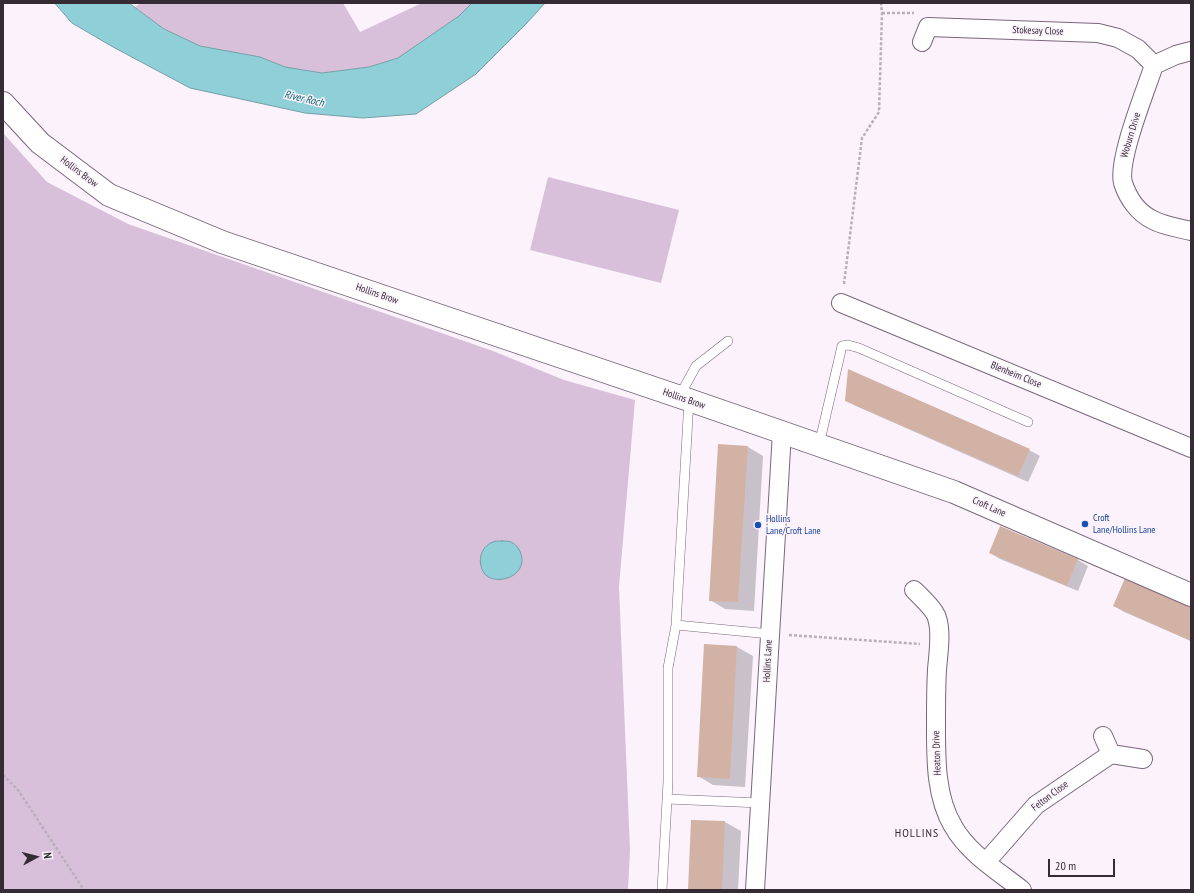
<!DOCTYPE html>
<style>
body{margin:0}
#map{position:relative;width:1194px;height:893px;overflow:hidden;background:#fbf2fc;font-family:"PT Sans Narrow",sans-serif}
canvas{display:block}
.frame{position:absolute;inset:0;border:4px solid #342b35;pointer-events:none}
.north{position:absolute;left:16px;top:837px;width:40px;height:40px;-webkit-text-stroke:3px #fbf2fc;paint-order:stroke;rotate:83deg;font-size:11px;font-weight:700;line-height:16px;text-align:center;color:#342b35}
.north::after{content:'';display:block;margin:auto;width:14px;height:18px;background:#342b35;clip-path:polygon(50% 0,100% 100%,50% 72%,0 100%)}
.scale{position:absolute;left:1048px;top:859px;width:67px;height:18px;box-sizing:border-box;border:2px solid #342b35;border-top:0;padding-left:5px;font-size:12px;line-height:14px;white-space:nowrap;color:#342b35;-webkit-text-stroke:3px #fbf2fc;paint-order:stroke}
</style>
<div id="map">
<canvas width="1194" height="893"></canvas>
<div class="frame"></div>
<div class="north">N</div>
<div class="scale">20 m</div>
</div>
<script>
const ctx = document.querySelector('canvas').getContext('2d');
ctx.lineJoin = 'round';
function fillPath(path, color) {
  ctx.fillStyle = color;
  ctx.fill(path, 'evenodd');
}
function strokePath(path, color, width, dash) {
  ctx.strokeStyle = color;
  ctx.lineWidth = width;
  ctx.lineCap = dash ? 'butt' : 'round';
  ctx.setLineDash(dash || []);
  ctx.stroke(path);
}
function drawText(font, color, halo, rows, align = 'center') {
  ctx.font = font + ' "PT Sans Narrow",sans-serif';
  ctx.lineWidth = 3;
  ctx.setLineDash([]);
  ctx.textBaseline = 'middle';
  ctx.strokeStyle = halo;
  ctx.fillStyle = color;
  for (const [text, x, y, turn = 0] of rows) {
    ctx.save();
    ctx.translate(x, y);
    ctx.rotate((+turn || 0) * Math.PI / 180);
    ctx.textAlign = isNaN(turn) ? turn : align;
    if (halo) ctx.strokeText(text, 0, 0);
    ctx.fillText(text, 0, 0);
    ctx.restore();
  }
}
fillPath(new Path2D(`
 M141 3H343L360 32 422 3H472L459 16 398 58 369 67 322 73 285 67 260 57 200 46 164 29 135 7Z
 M3 133 47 182 128 224 493 351 564 380 635 400 619 587 630 850 628 890H3Z
 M548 177 679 210 661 283 530 250Z`), '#d8c0da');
const water = new Path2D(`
 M55 3H129L164 29 200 46 260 57 285 67 322 73 369 67 398 58 459 16 472 3H545L526 24 476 74 416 114 363 118 305 113 190 88 113 47 72 23Z
 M502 541C505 541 508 541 511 542 520 546 525 559 520 568 514 580 492 584 484 573 477 562 480 547 493 542 495 541 499 541 502 541Z`);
fillPath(water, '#8fd0d8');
strokePath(water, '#749ea7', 1);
fillPath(new Path2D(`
 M846 400 1029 450 1040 456 1028 482 856 406Z
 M748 447 763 456 754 611 725 609 710 600Z
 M1000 528 1078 560 1088 566 1078 591 1000 559 990 553Z
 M1114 606 1191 608V641L1124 612Z
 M705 645 737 647 753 656 745 787 713 785 698 776Z
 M725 822 741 831 738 890H689Z`), '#0003');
fillPath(new Path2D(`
 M848 369 1030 449 1018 476 845 401Z
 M718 444 748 446 738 602 709 601Z
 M1000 526 1078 559 1067 586 989 553Z
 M1125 578 1191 607V641L1113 606Z
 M704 644 737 646 730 779 697 777Z
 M691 820 725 821 722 890H688Z`), '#d2b2a4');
const service = new Path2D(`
 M679 397 696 366 728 341
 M819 445 842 346 848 345 859 348 1028 422
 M676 625 770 634
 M667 799 760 803
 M662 890 668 782V668L676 625 689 400`);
const minor = new Path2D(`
 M922 42 928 27 1098 33 1118 38 1138 49 1154 65
 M1191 51 1176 55 1154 65C1146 90 1117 160 1123 183 1128 198 1138 213 1153 220 1164 226 1179 228 1191 231
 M841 303 1191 448
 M914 590C921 597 935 610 937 618 942 633 938 655 937 670 936 687 936 705 936 722 936 756 935 796 953 826 968 853 998 871 1022 890
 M1111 754 1143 759
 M986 862 1036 805 1111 754 1103 736
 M755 890 782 432`);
const tertiary = new Path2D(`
 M3 103 40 143 109 195 222 242 689 400 954 492 1191 595`);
strokePath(service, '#7a667c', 10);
strokePath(minor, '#7a667c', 20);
strokePath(tertiary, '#7a667c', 24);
strokePath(new Path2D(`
 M882 13H914
 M844 284 862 138 879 112 882 13 881 3
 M789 635 920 644
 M3 775 18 790 84 890`), '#b8afb9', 2.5, [3, 2]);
strokePath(service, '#fff', 9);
strokePath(minor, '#fff', 18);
strokePath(tertiary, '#fff', 22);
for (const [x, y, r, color] of [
 [1085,524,4,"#1a4fb4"],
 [758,525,4,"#1a4fb4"]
]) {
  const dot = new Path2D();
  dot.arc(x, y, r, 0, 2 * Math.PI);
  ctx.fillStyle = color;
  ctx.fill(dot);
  strokePath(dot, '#fbf2fc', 1.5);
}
drawText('10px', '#342b35', '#fbf2fc', [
 ["Stokesay Close",1038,31,2],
 ["Woburn Drive",1131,135,-73],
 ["Hollins Brow",79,172,37],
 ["Hollins Brow",377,294,19],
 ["Blenheim Close",1016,375,22],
 ["Hollins Brow",684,399,19],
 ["Croft Lane",989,507,24],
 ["Hollins Lane",768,661,-87],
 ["Heaton Drive",937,753,-92],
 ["Felton Close",1050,796,-37]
]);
drawText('10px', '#164399', '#fbf2fc', [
 ["Croft",1093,518],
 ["Lane/Hollins Lane",1093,530],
 ["Hollins",766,519],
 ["Lane/Croft Lane",766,531]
], 'left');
drawText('italic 11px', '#03646d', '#fbf2fc', [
 ["River Roch",304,99,13]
]);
ctx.letterSpacing = '1px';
drawText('12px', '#342b35', '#fbf2fc', [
 ["HOLLINS",917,834]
]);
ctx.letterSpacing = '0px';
</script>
